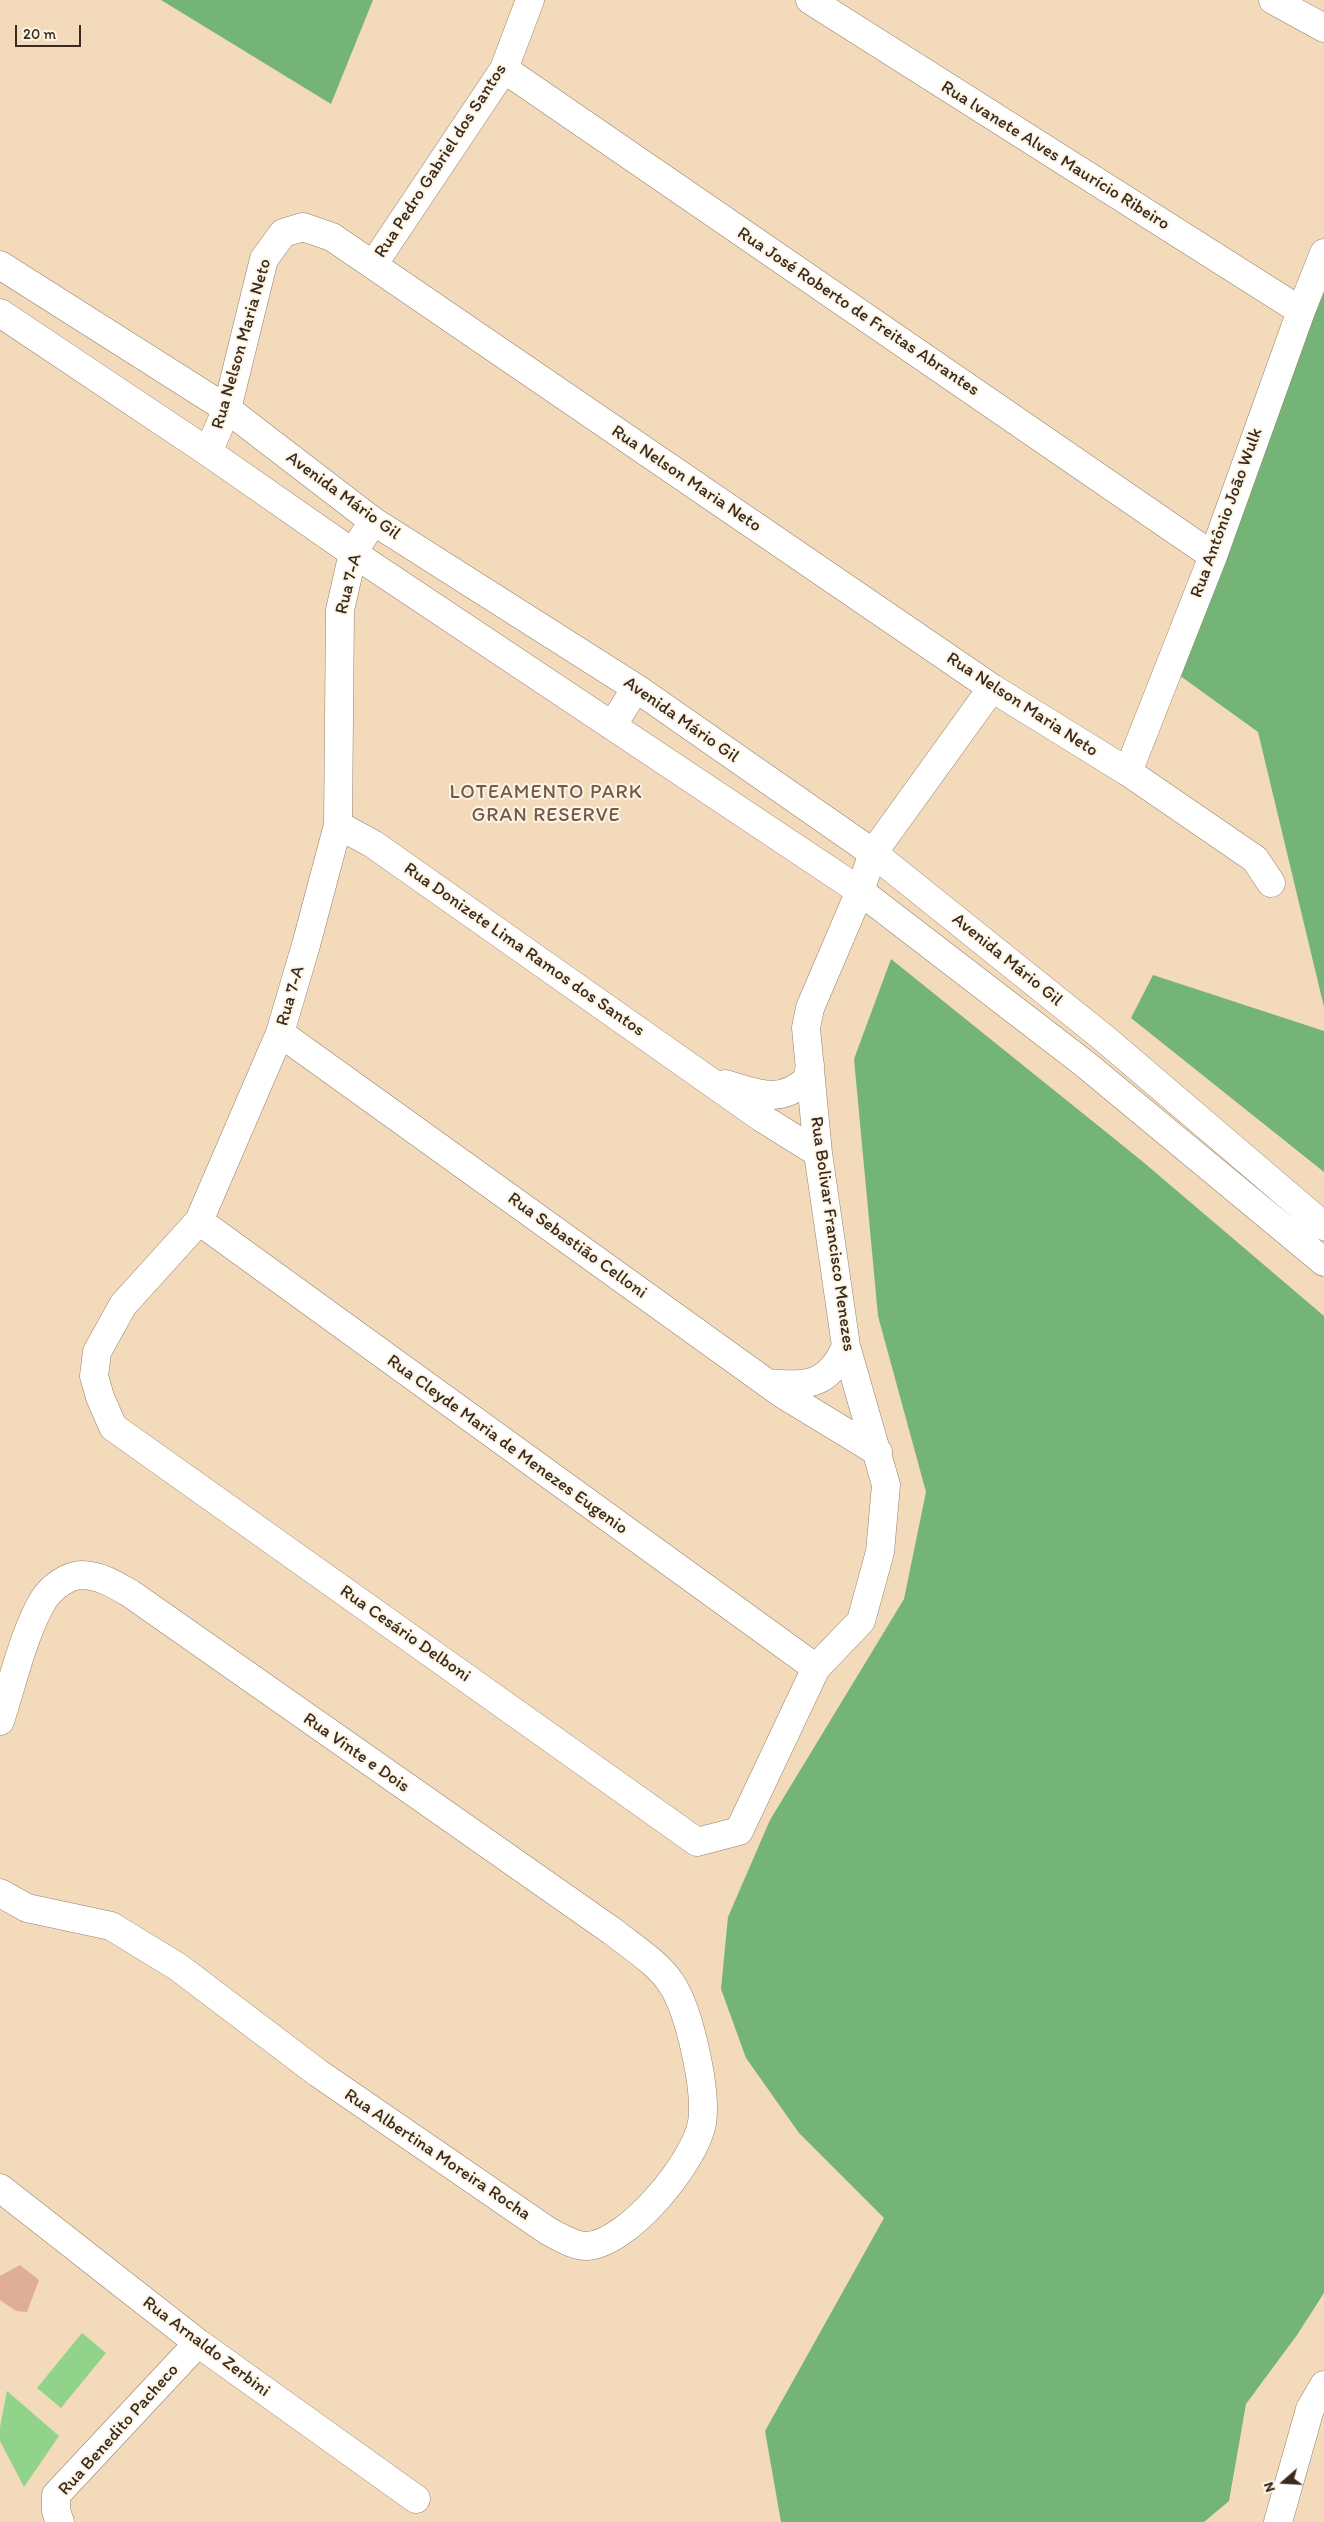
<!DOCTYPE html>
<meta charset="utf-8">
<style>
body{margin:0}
#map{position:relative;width:1324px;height:2522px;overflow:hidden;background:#f2daba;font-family:Itim,sans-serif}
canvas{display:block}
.north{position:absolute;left:1259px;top:2457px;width:50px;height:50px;-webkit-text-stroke:4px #fcf5e5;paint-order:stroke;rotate:251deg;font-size:14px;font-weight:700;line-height:20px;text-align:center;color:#3b2a1e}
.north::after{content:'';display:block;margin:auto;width:18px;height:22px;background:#3b2a1e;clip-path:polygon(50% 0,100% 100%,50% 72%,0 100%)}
.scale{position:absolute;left:15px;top:25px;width:66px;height:22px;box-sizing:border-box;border:2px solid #3b2a1e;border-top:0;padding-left:6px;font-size:15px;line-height:18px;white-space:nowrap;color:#3b2a1e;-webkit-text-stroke:4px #fcf5e5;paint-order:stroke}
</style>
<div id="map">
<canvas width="1324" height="2522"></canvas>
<div class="north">N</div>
<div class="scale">20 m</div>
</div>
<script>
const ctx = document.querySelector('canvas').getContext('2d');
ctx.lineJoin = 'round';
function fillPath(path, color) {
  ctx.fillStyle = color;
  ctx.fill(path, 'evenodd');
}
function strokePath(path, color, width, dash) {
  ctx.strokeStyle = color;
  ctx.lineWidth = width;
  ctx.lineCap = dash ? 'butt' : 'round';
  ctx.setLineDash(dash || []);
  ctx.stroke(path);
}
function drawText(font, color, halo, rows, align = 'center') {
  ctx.font = font + ' Itim,sans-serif';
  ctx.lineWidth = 4;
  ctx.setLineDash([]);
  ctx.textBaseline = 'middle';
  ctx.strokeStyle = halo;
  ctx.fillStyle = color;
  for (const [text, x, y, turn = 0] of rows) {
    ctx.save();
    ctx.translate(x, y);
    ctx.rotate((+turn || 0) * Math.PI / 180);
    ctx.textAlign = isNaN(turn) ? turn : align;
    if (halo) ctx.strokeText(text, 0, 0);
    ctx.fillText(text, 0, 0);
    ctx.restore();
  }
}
fillPath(new Path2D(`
 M82 2333 106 2353 61 2408 37 2388Z
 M7 2391 59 2436 24 2487 0 2441V2427Z`), '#91d38b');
fillPath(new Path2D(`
 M161 0H373L331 104Z
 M1324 276V1007L1258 732 1179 675Z
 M891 959 1142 1161 1324 1316V2293L1297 2335 1246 2404 1229 2501 1204 2522H781L765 2431 884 2218 799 2133 746 2058 721 1989 728 1917 770 1820 904 1599 926 1492 878 1316 854 1059Z
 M1153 975 1324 1031V1172L1131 1018Z`), '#74b577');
fillPath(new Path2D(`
 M20 2265 39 2280 27 2312 16 2311 0 2300V2276Z`), '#e0ae96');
const minor = new Path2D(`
 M810 0 1301 311
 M1273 0 1324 28
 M504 69 1213 556
 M0 265 227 409 373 521 636 688 873 853 1105 1039 1324 1226
 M373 265 504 69 530 0
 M0 313 208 452 353 553 860 891 1085 1064 1324 1262
 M208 452 227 409 264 259 283 233 303 227 332 237 992 688 1128 772 1255 859 1271 883
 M373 521 353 553 340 610 338 825 306 945 280 1033 199 1221 123 1305 97 1352 94 1376 100 1397 113 1427 697 1842 739 1831 816 1668 861 1621 880 1552 886 1485 846 1346 818 1153 806 1028 810 1008 860 891 873 853 992 688
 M612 726 636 688
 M1128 772 1213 556 1301 311 1324 253
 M338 825 373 844 762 1118 818 1153
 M280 1033 781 1393 878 1452
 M725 1084C758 1093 778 1105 807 1080L810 1065
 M199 1221 816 1668
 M767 1383C806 1387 829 1386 846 1346
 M0 1721C12 1685 24 1631 44 1599 52 1587 67 1576 81 1575 100 1575 116 1585 131 1594L612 1931C632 1947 657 1962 671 1983 690 2011 707 2091 702 2123 695 2162 628 2244 587 2246 573 2246 560 2237 548 2231L318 2073 178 1967 111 1926 27 1908 0 1893
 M0 2188 198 2343 416 2499
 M60 2522 56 2511V2495L198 2343
 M1278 2522 1310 2409 1324 2385`);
strokePath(minor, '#96826c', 29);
strokePath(minor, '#fff', 28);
drawText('18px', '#3b2a1e', '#fcf5e5', [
 ["Rua lvanete Alves Maurício Ribeiro",1055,156,32],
 ["Rua Pedro Gabriel dos Santos",441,161,-57],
 ["Rua José Roberto de Freitas Abrantes",858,312,34],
 ["Rua Nelson Maria Neto",242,344,-74],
 ["Rua Nelson Maria Neto",686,479,34],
 ["Avenida Mário Gil",343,496,36],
 ["Rua Antônio João Wulk",1227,513,-70],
 ["Rua 7-A",349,584,-76],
 ["Rua Nelson Maria Neto",1022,705,33],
 ["Avenida Mário Gil",681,720,35],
 ["Rua Donizete Lima Ramos dos Santos",524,950,35],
 ["Avenida Mário Gil",1007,960,39],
 ["Rua 7-A",291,996,-74],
 ["Rua Bolivar Francisco Menezes",832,1234,82],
 ["Rua Sebastião Celloni",577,1246,36],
 ["Rua Cleyde Maria de Menezes Eugenio",507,1445,36],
 ["Rua Cesário Delboni",405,1634,35],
 ["Rua Vinte e Dois",356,1753,35],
 ["Rua Albertina Moreira Rocha",437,2155,34],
 ["Rua Arnaldo Zerbini",206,2347,37],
 ["Rua Benedito Pacheco",119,2430,-48]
]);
ctx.letterSpacing = '1px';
drawText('20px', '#755848', '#fcf5e5', [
 ["LOTEAMENTO PARK",546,793],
 ["GRAN RESERVE",546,816]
]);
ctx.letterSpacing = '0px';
</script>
